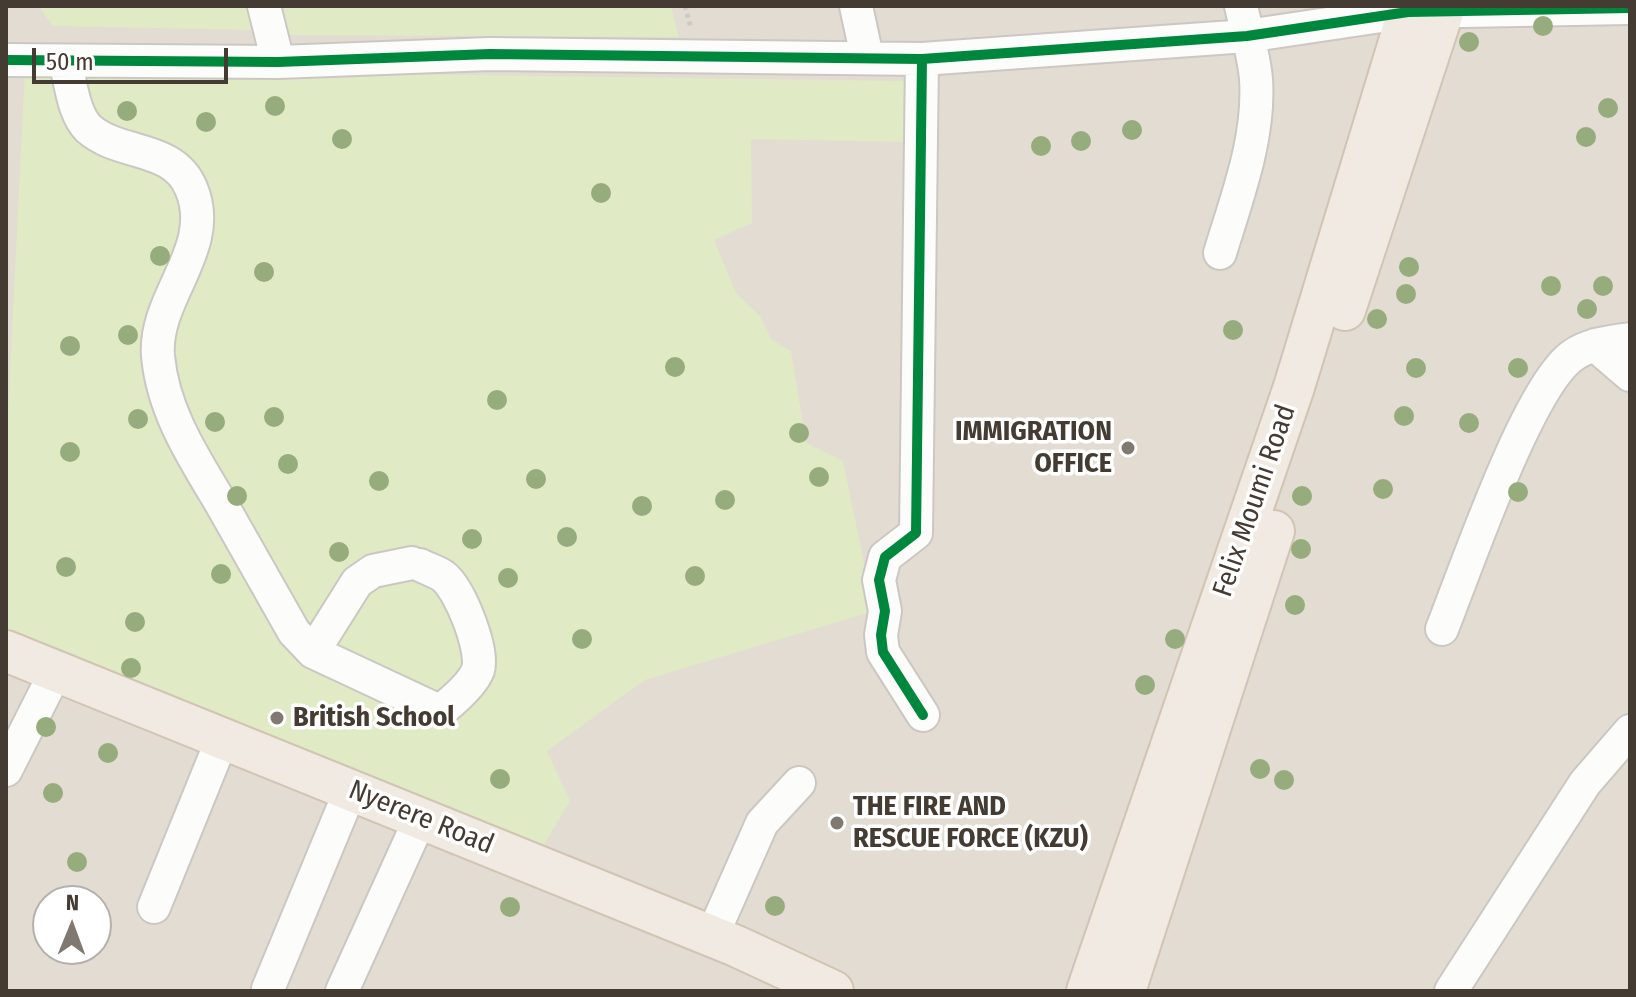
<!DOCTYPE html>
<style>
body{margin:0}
#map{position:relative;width:1636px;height:997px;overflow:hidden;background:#eeebe6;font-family:"Fira Sans Condensed",sans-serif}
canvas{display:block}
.frame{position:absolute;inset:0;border:8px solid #443b33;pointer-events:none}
.north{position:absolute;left:32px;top:885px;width:80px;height:80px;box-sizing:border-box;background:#fff;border:2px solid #b4b1ad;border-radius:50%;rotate:1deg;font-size:22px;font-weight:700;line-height:32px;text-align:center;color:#443b33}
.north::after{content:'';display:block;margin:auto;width:28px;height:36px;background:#807972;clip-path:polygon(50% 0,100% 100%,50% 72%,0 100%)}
.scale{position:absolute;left:32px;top:48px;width:196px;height:36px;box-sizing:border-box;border:4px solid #443b33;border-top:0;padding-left:10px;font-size:24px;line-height:28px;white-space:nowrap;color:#443b33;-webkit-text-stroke:6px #fff;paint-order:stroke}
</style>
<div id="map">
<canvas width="1636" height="997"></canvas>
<div class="frame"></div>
<div class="north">N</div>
<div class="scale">50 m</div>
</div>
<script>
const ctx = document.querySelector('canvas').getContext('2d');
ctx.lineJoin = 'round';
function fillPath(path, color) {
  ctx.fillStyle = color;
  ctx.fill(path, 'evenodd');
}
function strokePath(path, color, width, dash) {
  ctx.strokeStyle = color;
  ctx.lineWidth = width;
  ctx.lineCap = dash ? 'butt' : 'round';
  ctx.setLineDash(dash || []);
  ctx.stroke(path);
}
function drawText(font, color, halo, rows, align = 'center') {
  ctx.font = font + ' "Fira Sans Condensed",sans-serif';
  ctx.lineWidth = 7;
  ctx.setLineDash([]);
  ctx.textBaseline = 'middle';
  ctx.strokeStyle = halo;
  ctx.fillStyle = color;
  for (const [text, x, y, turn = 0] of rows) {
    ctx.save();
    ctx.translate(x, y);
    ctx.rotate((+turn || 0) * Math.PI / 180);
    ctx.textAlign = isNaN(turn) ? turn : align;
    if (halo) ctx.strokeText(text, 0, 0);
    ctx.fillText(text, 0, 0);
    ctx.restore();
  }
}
fillPath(new Path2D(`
 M6 6H1630V991H6ZM48 901H96V949H48Z`), '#e3dcd3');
fillPath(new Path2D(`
 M252 6 256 30 52 26 40 7Z
 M275 6H671L679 37 280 35Z
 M25 69 910 81 911 142 751 139 752 223 714 240 736 293 760 316 771 339 791 351 806 443 843 461 874 611 645 680 547 751 570 801 536 858 6 643V454Z`), '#e0eac5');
const minor = new Path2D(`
 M264 6 278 62
 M856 6 867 57
 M922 59 916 533 885 557 879 580 885 611 881 635 883 652 923 715
 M6 60 278 62 490 54 922 59 1247 36 1408 12 1630 8
 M65 61C71 82 73 114 89 129 120 156 173 145 191 188 217 248 153 297 158 356 163 412 194 458 222 505 246 547 270 589 294 632L313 652
 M1220 253C1237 197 1260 138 1256 79 1254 55 1246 29 1241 6
 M1595 345 1630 375
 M412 563 373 571 357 582 313 652 435 709 444 708C455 699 473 683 478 670 484 650 460 589 443 576 437 572 428 569 420 565
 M1442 629C1466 569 1527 389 1572 356 1588 344 1611 342 1630 339
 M6 770 56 671
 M154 907 223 737
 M712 936 762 823 799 783
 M268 989 351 789
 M342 991 420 819
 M1451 991 1585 783 1630 731`);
const major = new Path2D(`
 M1345 310 1445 6
 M6 651 736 946 833 991
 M1087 991 1294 387 1410 6
 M1125 991 1274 531`);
strokePath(minor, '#cbc7c3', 36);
strokePath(major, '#d1c4b3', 44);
strokePath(new Path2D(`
 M685 6 691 28`), '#cdcac6', 5, [4, 4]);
strokePath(minor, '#fcfcfb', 32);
strokePath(major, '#f0eae2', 40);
strokePath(new Path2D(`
 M922 59 916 533 885 557 879 580 885 611 881 635 883 652 923 715
 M6 60 278 62 490 54 922 59 1247 36 1408 12 1630 8`), '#00873e', 10);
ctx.fillStyle = '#97ac7c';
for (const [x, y] of [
 [1543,26],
 [1469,42],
 [275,106],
 [1608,108],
 [127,111],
 [206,122],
 [1132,130],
 [1586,137],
 [342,139],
 [1081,141],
 [1041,146],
 [601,193],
 [160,256],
 [1409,267],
 [264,272],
 [1551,286],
 [1603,286],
 [1406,294],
 [1587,309],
 [1377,319],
 [1233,330],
 [128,335],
 [70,346],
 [675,367],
 [1416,368],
 [1518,368],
 [497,400],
 [1404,416],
 [274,417],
 [138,419],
 [215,422],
 [1469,423],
 [799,433],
 [70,452],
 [288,464],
 [819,477],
 [536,479],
 [379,481],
 [1383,489],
 [1518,492],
 [237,496],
 [1302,496],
 [725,500],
 [642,506],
 [567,537],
 [472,539],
 [1301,549],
 [339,552],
 [66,567],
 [221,574],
 [695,576],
 [508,578],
 [1295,605],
 [135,622],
 [582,639],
 [1175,639],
 [131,668],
 [1145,685],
 [46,727],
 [108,753],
 [1260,769],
 [500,779],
 [1284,780],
 [53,793],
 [77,862],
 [775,906],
 [510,907]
]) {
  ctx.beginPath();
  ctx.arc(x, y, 10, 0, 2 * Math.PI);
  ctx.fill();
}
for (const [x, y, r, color] of [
 [1128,448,8,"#807972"],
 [277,718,8,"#807972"],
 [837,823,8,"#807972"]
]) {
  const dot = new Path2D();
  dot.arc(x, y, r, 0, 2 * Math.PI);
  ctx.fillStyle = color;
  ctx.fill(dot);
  strokePath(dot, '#fff', 3);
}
drawText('bold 28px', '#443b33', '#fff', [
 ["IMMIGRATION",1112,432,"right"],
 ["OFFICE",1112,464,"right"],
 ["British School",293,718],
 ["THE FIRE AND",853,807],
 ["RESCUE FORCE (KZU)",853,839]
], 'left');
drawText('28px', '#443b33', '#fff', [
 ["Felix Moumi Road",1255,501,-71],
 ["Nyerere Road",421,818,22]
]);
</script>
